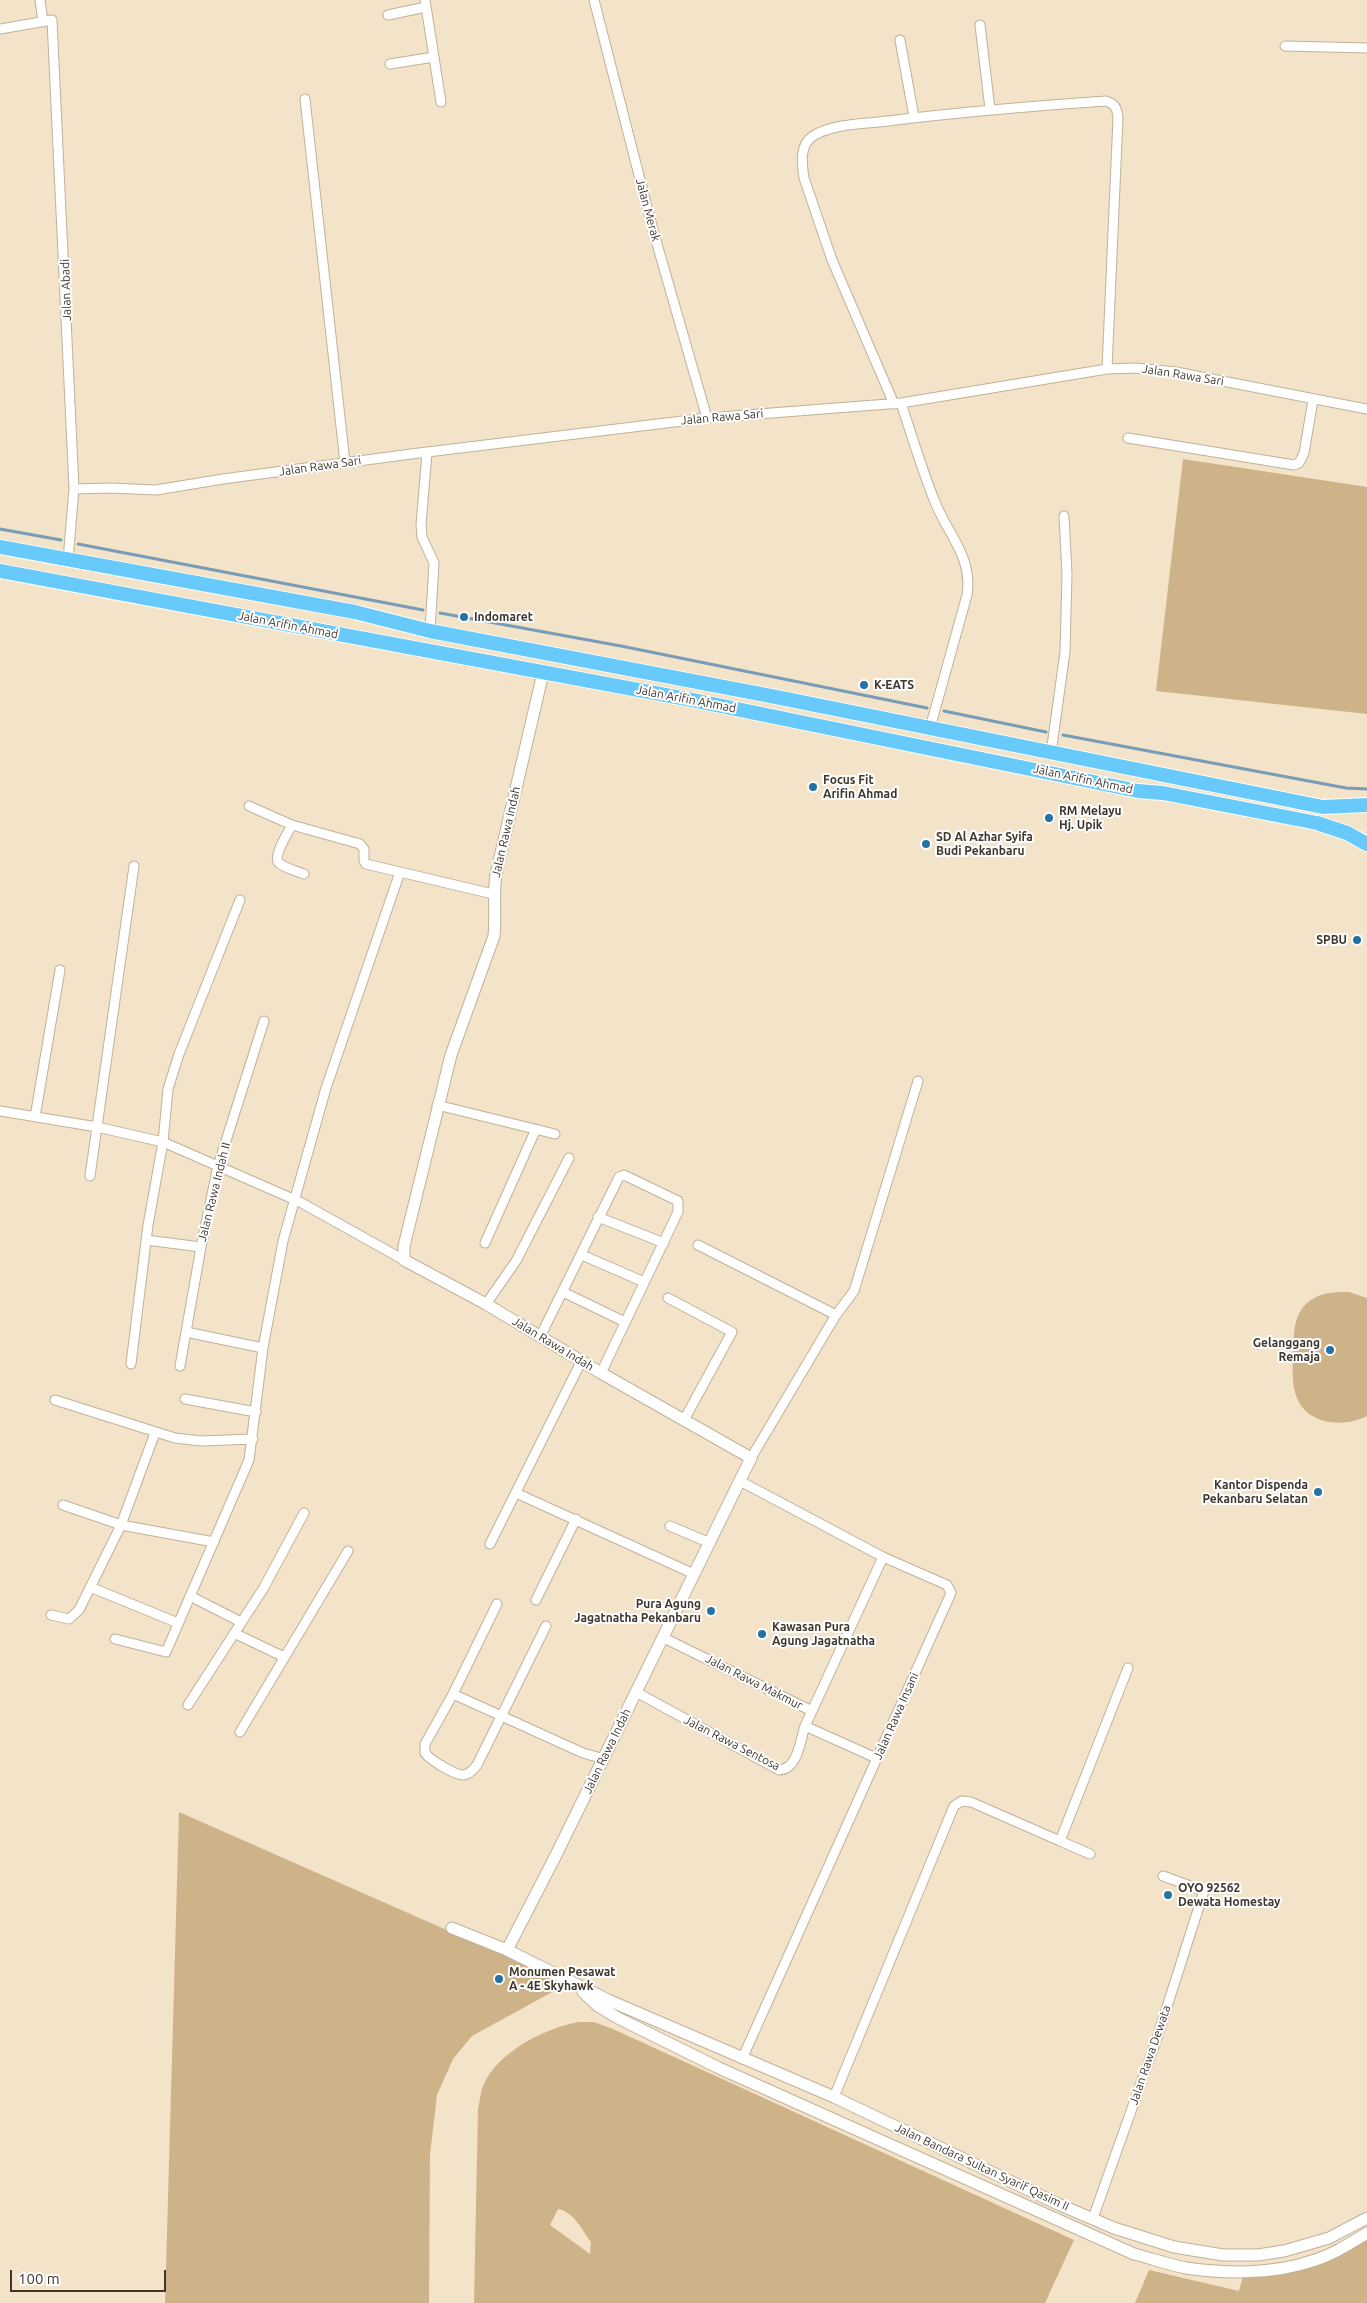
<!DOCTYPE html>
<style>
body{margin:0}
#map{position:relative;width:1367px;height:2303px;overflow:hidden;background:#f3e3c9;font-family:Ubuntu,sans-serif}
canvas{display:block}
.scale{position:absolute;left:10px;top:2270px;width:156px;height:22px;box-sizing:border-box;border:2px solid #3e372d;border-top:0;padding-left:6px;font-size:15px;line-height:18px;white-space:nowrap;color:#3e372d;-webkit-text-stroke:4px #fff;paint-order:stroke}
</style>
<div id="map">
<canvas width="1367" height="2303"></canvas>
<div class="scale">100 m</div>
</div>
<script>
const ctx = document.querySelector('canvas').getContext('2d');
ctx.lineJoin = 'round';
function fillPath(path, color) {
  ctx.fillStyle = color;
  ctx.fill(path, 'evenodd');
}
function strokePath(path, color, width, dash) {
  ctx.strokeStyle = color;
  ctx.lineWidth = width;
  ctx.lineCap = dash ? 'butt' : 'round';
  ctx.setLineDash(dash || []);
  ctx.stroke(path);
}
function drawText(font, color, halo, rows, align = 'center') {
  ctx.font = font + ' Ubuntu,sans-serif';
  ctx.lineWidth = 4;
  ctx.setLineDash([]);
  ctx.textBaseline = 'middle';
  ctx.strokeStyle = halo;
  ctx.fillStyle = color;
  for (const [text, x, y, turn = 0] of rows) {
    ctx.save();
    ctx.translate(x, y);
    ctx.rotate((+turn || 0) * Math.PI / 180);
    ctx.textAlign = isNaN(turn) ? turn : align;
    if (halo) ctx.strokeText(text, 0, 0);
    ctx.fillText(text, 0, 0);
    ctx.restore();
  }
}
fillPath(new Path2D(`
 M1183 459 1367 487V714L1156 691Z
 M1349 1292 1367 1298V1416C1344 1428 1308 1425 1297 1398 1291 1384 1293 1366 1293 1351 1294 1335 1293 1317 1306 1304 1319 1292 1333 1292 1349 1292Z
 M179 1812 551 1976 554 1991 472 2036 453 2059 437 2095 430 2154 429 2303H165Z
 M579 2022H594L613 2029 1074 2240 1045 2303H474L478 2109C480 2102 480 2093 483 2086 497 2052 545 2028 579 2022ZM558 2209C574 2212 582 2230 591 2242L590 2254 550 2225Z
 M1367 2239V2303H1135L1149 2270 1239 2291 1243 2276Z`), '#ceb389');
strokePath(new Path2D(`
 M0 529 61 540
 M78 544 423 610
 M440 613 621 646 927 708
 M944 711 1046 732
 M1063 735 1346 788 1367 789`), '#779cb8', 3);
const minor = new Path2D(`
 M40 0 43 22
 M425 0 441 102
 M594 0 653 230 707 418
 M388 15 426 7
 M980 25 990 109
 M0 29 52 20 74 489 68 560
 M900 40 914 117
 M1285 46 1367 48
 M390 64 434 57
 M305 99 345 463
 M901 403C912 436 922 470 935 502 948 535 973 557 967 595L930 728
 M894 404 832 260 804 178C802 164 799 145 813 136 834 123 865 124 888 121 960 112 1033 106 1106 101 1115 104 1117 108 1118 118L1107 369
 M1128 438 1294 465 1299 463 1304 453 1313 400
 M427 453 421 525 422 537 434 563 430 631
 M74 489 110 488 156 490 223 479 411 454 707 418 901 403 1107 369 1135 368 1176 372 1367 409
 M1051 753 1065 652 1067 574 1064 516
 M249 806 292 825 360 844 364 849V861L366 864 493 894
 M292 825C288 832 274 855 278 862 283 868 297 871 304 874
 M437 1105 555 1134
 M0 1111 97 1127 163 1142 300 1202 404 1260
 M35 1117 60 970
 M90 1176 134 866
 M598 1217 664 1243
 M146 1240 201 1247
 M485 1243 536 1129
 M698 1245 836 1315
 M582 1255 644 1282
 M563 1292 625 1322
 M668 1298 732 1332 684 1420
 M486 1304 516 1261 569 1158
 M186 1332 263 1348
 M540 1337 619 1177 624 1175 678 1201V1212L601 1373
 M131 1364 148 1225 163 1142 168 1089 179 1054 240 900
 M180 1366 201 1247 218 1166 264 1021
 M185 1399 256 1412
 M55 1400 175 1438 201 1441 253 1439
 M751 1458 836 1315 854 1291 918 1081
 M740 1481 883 1557 947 1585 951 1593 742 2059
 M516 1493 694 1574
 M63 1505 121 1525 214 1542
 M670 1526 710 1543
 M490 1544 582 1360
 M90 1587 178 1623
 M190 1596 241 1622
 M536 1600 576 1519
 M497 1604 453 1694 425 1744V1753C430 1760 456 1776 464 1775 469 1774 474 1769 477 1765L546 1626
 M51 1615 69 1619 79 1610 121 1525 155 1433
 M234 1633 284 1657
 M664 1638 812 1711 805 1726 876 1758
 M115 1639 166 1652 249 1460 263 1348 283 1241 326 1088 400 872
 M636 1692 779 1770C798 1769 800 1741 805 1726
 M453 1694 583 1753 604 1759
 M188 1705 263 1589 304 1513
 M812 1711 883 1557
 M240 1732 348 1551
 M1060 1841 1090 1854
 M834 2097 954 1806 962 1801 971 1802 1060 1841 1128 1668
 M1093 2218 1157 2038 1204 1891 1163 1876`);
const tertiary = new Path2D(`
 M452 1928 507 1950 608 2000 834 2097 1058 2204 1114 2228 1174 2247 1223 2255H1258L1284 2251 1329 2238 1367 2218
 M507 1950 554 1859 751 1458 601 1373 486 1304 404 1260V1246L451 1055 494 936C496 915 493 895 496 874L543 673
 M583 1992 598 2006 618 2018 719 2068 1134 2254C1151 2258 1169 2265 1186 2268 1226 2274 1274 2274 1312 2261 1332 2255 1349 2244 1367 2233`);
const primary = new Path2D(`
 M0 547 355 612 430 631 771 696 1323 807 1367 805
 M0 571 692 700 1138 791 1163 793 1317 823 1347 833 1367 844`);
strokePath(minor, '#c1b199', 11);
strokePath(tertiary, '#c1b199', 13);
strokePath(primary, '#fff', 16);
strokePath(minor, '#fff', 9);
strokePath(tertiary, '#fff', 11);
strokePath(primary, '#68cafb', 14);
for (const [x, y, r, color] of [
 [464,617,5,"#2372a4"],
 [864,685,5,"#2372a4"],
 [813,787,5,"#2372a4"],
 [1049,818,5,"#2372a4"],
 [926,844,5,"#2372a4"],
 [1357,940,5,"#2372a4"],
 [1330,1350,5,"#2372a4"],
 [1318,1492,5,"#2372a4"],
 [711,1611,5,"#2372a4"],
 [762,1634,5,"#2372a4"],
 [1168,1895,5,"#2372a4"],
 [499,1979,5,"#2372a4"]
]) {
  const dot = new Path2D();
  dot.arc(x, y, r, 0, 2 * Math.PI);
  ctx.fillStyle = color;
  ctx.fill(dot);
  strokePath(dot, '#fff', 2);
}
drawText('12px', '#3e372d', '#fff', [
 ["Jalan Merak",648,210,75],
 ["Jalan Abadi",66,290,-92],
 ["Jalan Rawa Sari",1183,375,9],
 ["Jalan Rawa Sari",722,417,-5],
 ["Jalan Rawa Sari",320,466,-8],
 ["Jalan Arifin Ahmad",288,625,11],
 ["Jalan Arifin Ahmad",686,699,11],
 ["Jalan Arifin Ahmad",1083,779,12],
 ["Jalan Rawa Indah",506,832,-77],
 ["Jalan Rawa Indah II",214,1192,-76],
 ["Jalan Rawa Indah",553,1344,31],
 ["Jalan Rawa Makmur",754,1682,27],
 ["Jalan Rawa Insani",896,1716,-66],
 ["Jalan Rawa Sentosa",732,1743,27],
 ["Jalan Rawa Indah",607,1751,-64],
 ["Jalan Rawa Dewata",1150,2055,-71],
 ["Jalan Bandara Sultan Syarif Qasim II",982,2167,25]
]);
drawText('bold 12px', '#3e372d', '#fff', [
 ["Indomaret",474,617],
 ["K-EATS",874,685],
 ["Focus Fit",823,780],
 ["Arifin Ahmad",823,794],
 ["RM Melayu",1059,811],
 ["Hj. Upik",1059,825],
 ["SD Al Azhar Syifa",936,837],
 ["Budi Pekanbaru",936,851],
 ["SPBU",1347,940,"right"],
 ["Gelanggang",1320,1343,"right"],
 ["Remaja",1320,1357,"right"],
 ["Kantor Dispenda",1308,1485,"right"],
 ["Pekanbaru Selatan",1308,1499,"right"],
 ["Pura Agung",701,1604,"right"],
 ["Jagatnatha Pekanbaru",701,1618,"right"],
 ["Kawasan Pura",772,1627],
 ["Agung Jagatnatha",772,1641],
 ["OYO 92562",1178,1888],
 ["Dewata Homestay",1178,1902],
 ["Monumen Pesawat",509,1972],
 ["A - 4E Skyhawk",509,1986]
], 'left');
</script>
